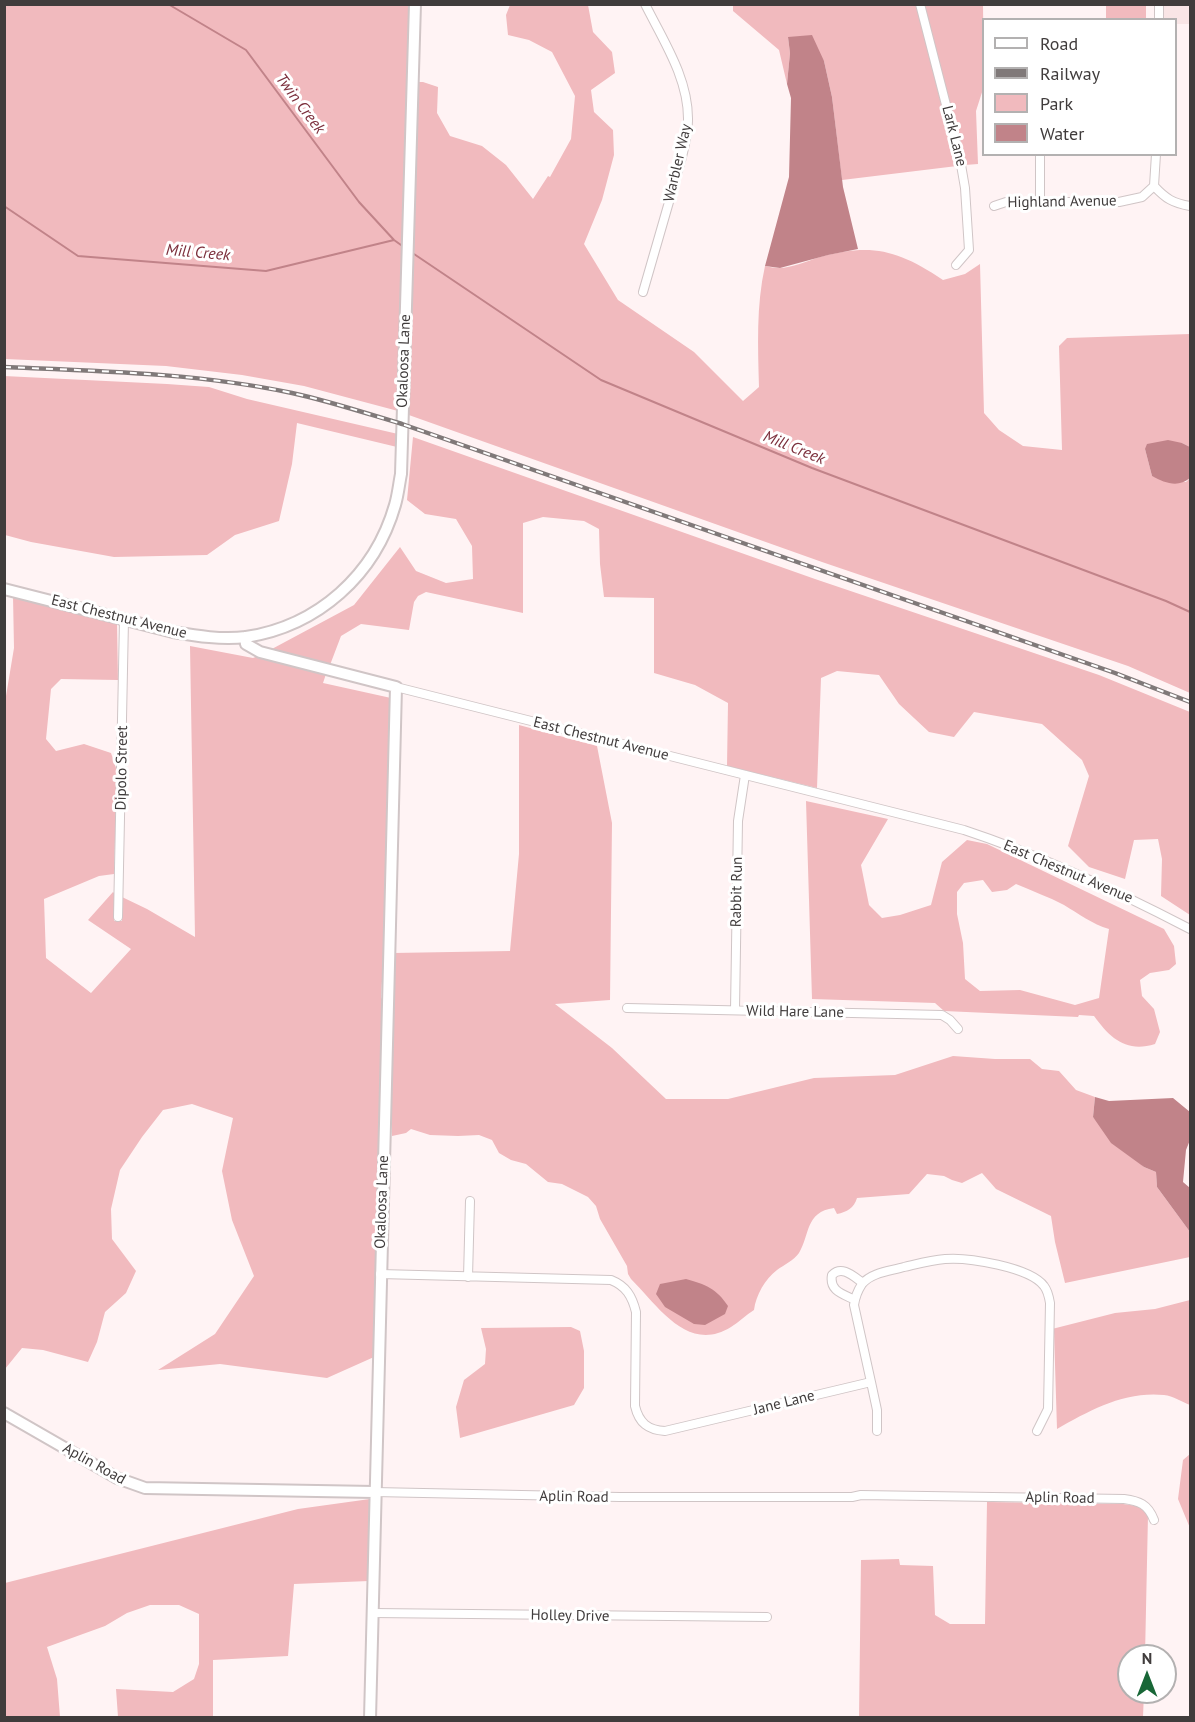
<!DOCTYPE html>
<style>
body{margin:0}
#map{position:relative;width:1195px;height:1722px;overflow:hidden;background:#fff3f4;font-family:"PT Sans",sans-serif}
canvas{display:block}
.frame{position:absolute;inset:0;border:6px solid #403c3c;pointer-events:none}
.legend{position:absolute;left:982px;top:18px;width:195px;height:138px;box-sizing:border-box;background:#fff;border:2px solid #b3b1b1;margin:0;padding:8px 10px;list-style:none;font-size:18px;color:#403c3c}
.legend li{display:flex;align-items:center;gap:12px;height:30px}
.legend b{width:30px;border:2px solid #b3b1b1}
.north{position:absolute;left:1117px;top:1644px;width:60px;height:60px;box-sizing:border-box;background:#fff;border:2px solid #b3b1b1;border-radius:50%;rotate:0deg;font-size:16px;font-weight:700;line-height:24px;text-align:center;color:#403c3c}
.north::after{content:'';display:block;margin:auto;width:21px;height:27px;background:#186737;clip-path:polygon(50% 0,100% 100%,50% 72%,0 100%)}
</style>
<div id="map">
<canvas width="1195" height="1722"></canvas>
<div class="frame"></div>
<ul class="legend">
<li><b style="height:8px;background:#fff"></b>Road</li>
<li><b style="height:8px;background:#807979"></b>Railway</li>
<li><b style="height:16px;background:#f1babe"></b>Park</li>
<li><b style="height:16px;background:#c18389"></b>Water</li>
</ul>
<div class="north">N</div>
</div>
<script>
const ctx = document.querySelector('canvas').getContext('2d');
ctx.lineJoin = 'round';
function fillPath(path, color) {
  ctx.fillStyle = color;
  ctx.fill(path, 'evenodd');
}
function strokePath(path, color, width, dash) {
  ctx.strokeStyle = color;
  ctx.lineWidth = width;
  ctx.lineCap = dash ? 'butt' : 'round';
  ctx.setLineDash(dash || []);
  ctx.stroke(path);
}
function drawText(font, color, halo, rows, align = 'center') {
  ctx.font = font + ' "PT Sans",sans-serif';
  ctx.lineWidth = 6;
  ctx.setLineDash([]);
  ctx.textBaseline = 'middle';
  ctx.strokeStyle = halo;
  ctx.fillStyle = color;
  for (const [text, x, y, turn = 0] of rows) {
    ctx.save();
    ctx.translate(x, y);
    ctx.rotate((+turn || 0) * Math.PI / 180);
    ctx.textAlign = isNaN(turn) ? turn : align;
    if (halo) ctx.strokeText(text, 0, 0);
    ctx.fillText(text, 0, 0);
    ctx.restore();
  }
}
fillPath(new Path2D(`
 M1164 5H1190V24H1176V20L1163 19Z`), '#f9e5e6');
fillPath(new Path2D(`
 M733 4 916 5 957 166 842 180 832 97 824 61 788 37 790 53 787 84 779 50 733 11Z
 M4 5H411L398 411 304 386 242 375 166 366 5 359Z
 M510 5H588L593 32 612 52 615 73 591 90 594 112 613 130 614 155 602 200 584 244 618 300 694 352 743 401 759 387C758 347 756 306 765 266 770 267 775 268 779 268 792 268 807 261 820 257 872 243 898 250 943 280L965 274 980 264 984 413 999 430 1023 446 1062 450 1059 346 1067 338 1190 334V447L1182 443 1145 449 1152 476 1186 482 1190 478V693L1128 666 822 562 406 414 417 82H423L438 87 437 113 450 136 482 146 506 165 533 199 548 176 550 177 571 139 575 96 552 52 529 40 508 35 506 15Z
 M924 5H983L984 86 976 111 978 164 965 165Z
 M1106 5H1146V19H1106Z
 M4 376 167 384 209 387 247 399 398 434 397 447 297 423 292 464 279 521 235 535 207 555 114 557 31 542 5 535Z
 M413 437 815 579 1099 675 1190 712V915L1161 896 1162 859 1158 839 1134 840 1125 879 1089 867 1068 846 1089 776 1082 760 1042 724 974 712 954 737 929 732 899 704 879 675 837 671 821 678 817 788 727 766 728 703 695 685 654 673V598L604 597 600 564 599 529 584 521 543 517 523 523V613L426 592 418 596 414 602 409 630 361 624 341 636 330 665 270 650 354 605 400 547 416 571 446 583 473 579 472 546 456 519 425 514 407 500Z
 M13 596 117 623 118 680 61 679 51 689 46 739 56 751 84 744 111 753 117 771 114 874 99 876 44 899 46 958 91 993 131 949 88 920 113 892 114 893V921H122V897L147 909 195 937 190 646 253 658 258 656 326 674 323 683 391 698 385 930 381 998 383 999 374 1357 327 1378 220 1364 158 1370 215 1334 254 1276 232 1220 222 1171 233 1118 192 1104 163 1110 142 1137 120 1170 111 1209 112 1239 136 1271 126 1293 105 1312 97 1342 88 1362 43 1350 22 1348 5 1369 4 708 14 648Z
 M519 725 597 746 612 823 610 1000 555 1004 612 1048 666 1099H728L814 1078 895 1075 953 1056 995 1059H1030L1042 1069 1059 1071 1076 1090 1095 1097 1093 1117 1144 1167 1156 1172 1157 1187 1190 1232V1257L1065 1283 1055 1242 1051 1216 996 1189 982 1173 962 1183 952 1180 944 1176 927 1174 909 1194 857 1198C854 1208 847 1212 837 1214L834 1208C805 1212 810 1235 799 1253 794 1260 784 1265 777 1270 765 1279 756 1295 754 1310 746 1315 739 1322 731 1327 688 1354 658 1306 631 1279L628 1274 627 1266 600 1219 596 1206 588 1197 562 1184 548 1182 526 1164 511 1160 499 1153 492 1140 479 1135 458 1136 430 1135 411 1129 406 1133 392 1136 390 1085 393 953 510 951 519 854Z
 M806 801 888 819 861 865 869 905 882 918 900 915 931 905 942 862 967 840 987 844 1164 929 1174 946 1176 964 1169 970 1150 973 1140 980 1142 996 1154 1009 1160 1032 1155 1044C1126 1053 1110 1038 1094 1016L1079 1015 1078 1017 944 1011 935 1003 812 999ZM983 880 992 892 1007 890 1016 884C1032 891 1049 897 1064 905 1079 914 1092 924 1109 929L1099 998 1075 1005 1020 990 980 991 965 979 963 943 957 914V892L964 883Z
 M1190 1300V1405C1182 1402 1173 1396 1164 1395 1125 1391 1090 1410 1057 1429L1054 1332 1052 1329 1115 1313 1155 1309Z
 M571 1327 580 1331 584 1351V1388L574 1405 460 1438 456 1407 464 1380 485 1364 486 1349 481 1328Z
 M1190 1454V1528L1178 1499 1183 1460Z
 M370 1499 369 1581 294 1584 288 1656 213 1660V1717H118L116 1689 173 1692 194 1679 199 1664V1614L179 1605H150L127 1613 105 1626 47 1647 57 1679 60 1717 5 1718V1583L298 1509Z
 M987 1502 1123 1504C1134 1505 1142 1506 1148 1515L1145 1656H1129V1692H1144L1143 1717 859 1718 861 1560 899 1559 900 1565 933 1566 935 1615 950 1624H985Z`), '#f1babe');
fillPath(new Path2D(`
 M812 35 824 61 832 97 843 187 858 249 828 255 780 268 765 266 789 177 791 98 787 84 790 53 788 37Z
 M1168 440 1182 443 1190 447V478C1178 488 1165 483 1152 476L1145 449 1147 444Z
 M1095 1097 1109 1101 1173 1098 1190 1112V1140L1186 1150 1183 1182 1190 1188V1232L1157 1187 1156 1172 1144 1167 1111 1143 1093 1117Z
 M686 1279C705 1284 717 1289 728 1306L725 1314 705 1325 694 1324 665 1307 656 1294 660 1284Z`), '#c18389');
strokePath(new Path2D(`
 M168 4 246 50 359 202 394 240 401 245
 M4 206 78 256 266 271 394 240
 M414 254 601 380 812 468 1166 601 1190 612`), '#c18389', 2);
const street = new Path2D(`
 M920 4 960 159 965 188 969 250 956 265
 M1159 20V4
 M1040 154V202
 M1154 186C1166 199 1173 203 1190 206
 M1154 186 1156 154
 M994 206 1006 202H1119L1142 197 1154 186
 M643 292 682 157C685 145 688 133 688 121 689 79 663 40 645 4
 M396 687 964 830C1043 856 1117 891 1190 929
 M118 917 124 620
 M627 1008 942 1015 950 1020 958 1029
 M735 1010 738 821 745 775
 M380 1274 611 1280C626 1286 632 1296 636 1312L635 1406C639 1423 648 1430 665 1431L871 1382 854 1305C855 1298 858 1290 862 1284 872 1272 891 1271 904 1267 917 1264 931 1260 945 1259 967 1257 1030 1267 1044 1286 1048 1291 1049 1297 1050 1303L1048 1409 1037 1431
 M468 1277 470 1201
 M855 1300C843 1294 829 1291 832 1275 842 1265 853 1276 863 1283
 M871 1382 877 1410V1431
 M374 1492 620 1497H852L861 1495 1124 1499C1139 1501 1148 1504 1154 1520
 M372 1613 767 1617`);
const secondary = new Path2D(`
 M4 589 173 632C197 636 222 640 246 637 318 626 375 575 395 505 398 495 399 484 401 474L415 4
 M245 637 246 644 260 652 396 687 370 1718
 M4 1413 117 1478 145 1488 374 1492`);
strokePath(street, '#d0c5c6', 10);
strokePath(secondary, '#d0c5c6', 14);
strokePath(street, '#fff', 8);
strokePath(secondary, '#fff', 10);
const rail = new Path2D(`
 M4 367C100 371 197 373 292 393 329 401 365 413 402 424L1115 673 1190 702`);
strokePath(rail, '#807979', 4.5);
strokePath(rail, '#fff', 2, [7]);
drawText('15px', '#403c3c', '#fff', [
 ["Lark Lane",954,136,76],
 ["Warbler Way",678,163,-77],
 ["Highland Avenue",1062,202,-1],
 ["Okaloosa Lane",404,361,-88],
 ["East Chestnut Avenue",119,617,14],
 ["East Chestnut Avenue",601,739,14],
 ["Dipolo Street",122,768,-89],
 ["East Chestnut Avenue",1068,872,23],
 ["Rabbit Run",737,892,-89],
 ["Wild Hare Lane",795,1012,1],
 ["Okaloosa Lane",382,1202,-88],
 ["Jane Lane",784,1403,-14],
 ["Aplin Road",94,1464,29],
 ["Aplin Road",574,1497,1],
 ["Aplin Road",1060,1498,1],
 ["Holley Drive",570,1616,1]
]);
drawText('italic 16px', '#7c2f3c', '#fff', [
 ["Twin Creek",300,104,53],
 ["Mill Creek",198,253,5],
 ["Mill Creek",794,448,22]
]);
</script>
